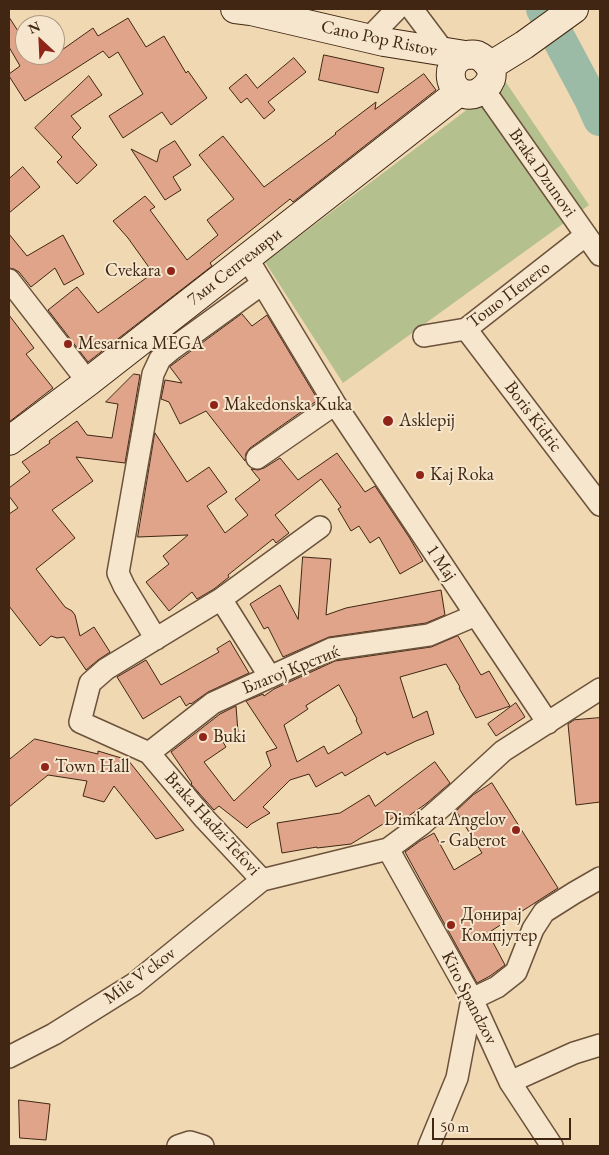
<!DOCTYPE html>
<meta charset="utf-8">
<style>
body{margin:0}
#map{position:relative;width:609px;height:1155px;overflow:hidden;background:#f0d8b2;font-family:"EB Garamond",serif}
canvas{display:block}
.frame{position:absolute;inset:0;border:10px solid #402613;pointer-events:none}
.north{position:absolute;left:15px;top:15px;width:50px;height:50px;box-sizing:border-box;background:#f5e6cd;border:1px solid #ad9983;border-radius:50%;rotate:335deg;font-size:14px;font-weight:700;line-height:20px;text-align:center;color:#402613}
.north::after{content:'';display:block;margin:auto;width:18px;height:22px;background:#8f2418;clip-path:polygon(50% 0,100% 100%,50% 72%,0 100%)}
.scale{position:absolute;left:432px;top:1118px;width:139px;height:22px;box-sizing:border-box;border:2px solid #402613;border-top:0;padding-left:6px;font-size:15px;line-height:18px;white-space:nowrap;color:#402613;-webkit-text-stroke:4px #f5e6cd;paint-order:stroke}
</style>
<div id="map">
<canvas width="609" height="1155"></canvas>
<div class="frame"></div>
<div class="north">N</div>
<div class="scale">50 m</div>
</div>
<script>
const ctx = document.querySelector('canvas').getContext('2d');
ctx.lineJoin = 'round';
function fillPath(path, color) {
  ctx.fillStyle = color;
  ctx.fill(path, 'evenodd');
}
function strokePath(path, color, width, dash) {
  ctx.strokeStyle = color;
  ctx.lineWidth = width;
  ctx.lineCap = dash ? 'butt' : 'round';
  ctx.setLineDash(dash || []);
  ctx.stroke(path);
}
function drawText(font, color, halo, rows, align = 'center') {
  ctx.font = font + ' "EB Garamond",serif';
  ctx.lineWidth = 4;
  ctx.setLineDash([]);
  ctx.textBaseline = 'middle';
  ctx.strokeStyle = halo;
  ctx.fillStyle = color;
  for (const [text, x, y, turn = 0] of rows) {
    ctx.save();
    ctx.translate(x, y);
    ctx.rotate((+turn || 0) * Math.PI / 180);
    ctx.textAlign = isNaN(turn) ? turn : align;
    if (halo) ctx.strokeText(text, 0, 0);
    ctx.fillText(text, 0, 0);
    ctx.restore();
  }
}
fillPath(new Path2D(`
 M505 81 589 205 343 383 265 262Z`), '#b5c08f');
strokePath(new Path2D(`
 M543 9 591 99 600 119`), '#9bbba7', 34);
const building = new Path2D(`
 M9 17 25 42V55H51L52 57 93 28 98 36 128 18 146 47 164 36 186 73 188 71 207 98 171 125 162 112 123 138 109 116 143 94 118 52 109 58 103 51 25 101 9 76V74L20 66 9 47Z
 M324 55 384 68 378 93 319 80Z
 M294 58 306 72 268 102 275 110 264 119 247 98 241 103 229 88 246 74 257 88Z
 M424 74 436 90 293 202 290 199 210 263 212 266 88 362 48 310 77 287 98 313 153 273 128 238 113 221 145 196 155 207 150 210 187 260 218 235 207 220 234 199 199 155 223 136 264 187 336 134 335 133 376 102 375 109Z
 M89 76 102 95 71 116 81 128 72 137 97 165 77 184 57 162 62 157 35 128Z
 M175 141 191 165 173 177 181 190 165 200 131 149 157 162 160 150Z
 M23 167 40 187 9 213V179Z
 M9 234 27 256 63 235 84 274 64 285 55 268 31 287 19 272 14 269 9 268Z
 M242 314 252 326 267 315 318 400 250 448 246 453 245 461 206 411 180 424 169 402 161 399 165 380 182 383 170 367Z
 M9 315 34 348 26 354 53 388 9 422Z
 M134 374 140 375 125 463 76 457 93 481 52 510 75 538 36 569 65 607 72 611 75 615 80 636 94 627 110 652 98 660 86 670 64 637 57 638 51 636 40 646 9 606V514L18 508 9 496V488L30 472 22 462 50 443 49 441 77 421 87 435 112 438 118 404 106 402Z
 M155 433 187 482 209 467 227 492 207 506 225 533 248 515 235 499 260 480 251 469 258 470 264 468 280 458 298 480 337 453 365 492 375 486 409 537 423 561 400 574 379 537 370 543 359 526 351 531 338 509 341 507 321 479 275 515 289 533 276 543 273 539 228 575 229 577 214 589 197 599 192 592 169 611 146 582 169 564 163 556 188 535 138 537Z
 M303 557 331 559 326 615 346 608 441 590 445 615 426 623 329 637 283 657 268 627 264 629 250 604 280 585 298 619Z
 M458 636 481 675 489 671 510 706 476 718 459 688 460 687 446 664 400 677 413 718 427 711 434 734 416 741 387 755 385 752 345 776 342 772 316 787 309 774 290 780 263 807 270 813 251 824 247 828 219 806 214 810 191 784 192 783 171 752 220 714 236 706 238 732 223 742 226 747 204 762 234 801 271 766 266 752 277 748 246 701 263 694 264 696 274 689 335 661 431 647ZM339 685 357 719 356 720 362 733 328 754 324 746 297 762 284 725 308 709 306 706Z
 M230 641 249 673 208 692 191 704 190 703 186 706 180 696 143 719 117 677 146 660 161 685 219 652 217 649Z
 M516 703 525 717 496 736 488 724Z
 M600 718V802L576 805 568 724 574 720Z
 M35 739 98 754V751L128 760 184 830 156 839 114 786 104 802 83 796 87 781 48 775 9 807V760Z
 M435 762 450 783 427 803 403 820 399 814 351 844 317 848V847L282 853 277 823 340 813 369 795 375 806Z
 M492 783 558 888 488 933 505 965 490 976 477 983 405 852 420 841 434 833 454 870 482 853 456 811 473 795Z
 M19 1100 50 1104 46 1140 20 1138Z`);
fillPath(building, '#dfa48a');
strokePath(building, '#402613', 1);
const street = new Path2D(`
 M412 9 445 53 448 59
 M369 38 397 9
 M484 90 600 255
 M247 258 335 404 548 723
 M9 280 88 382
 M466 329 600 505
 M424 336 466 329 586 235
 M257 458 335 404
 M221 599 270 677
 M156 639 124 586 118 573 153 374 160 359 172 349 262 284
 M149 753 213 703 331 649 429 635 476 615
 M388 849 472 999 510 1082 552 1146
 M262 880 203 817 149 753 80 722 90 683 106 669 221 599 320 527
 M9 1057 54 1034 134 984 262 880 388 849 422 824 454 796 503 751 600 689
 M510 1082 574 1053 600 1045
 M178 1146 190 1142 203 1146
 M429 1146 457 1078 472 999 497 987 516 972 533 929 544 912 574 893 600 878`);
const secondary = new Path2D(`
 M235 9 251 11 384 42 465 55
 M465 55C469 55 473 54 477 55 486 59 494 69 491 79 486 91 472 99 460 92 448 85 448 66 458 59 460 57 463 56 465 55Z
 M490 66 524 45 574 9
 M9 441 88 382 459 92`);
strokePath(street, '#6c523b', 24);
strokePath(secondary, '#402613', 30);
strokePath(street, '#f5e6cd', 21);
strokePath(secondary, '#f5e6cd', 28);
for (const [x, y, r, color] of [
 [171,271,5,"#8f2418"],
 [68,344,5,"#8f2418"],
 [214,405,5,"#8f2418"],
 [388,421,6,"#8f2418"],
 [420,475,5,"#8f2418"],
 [203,737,5,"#8f2418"],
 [45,767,5,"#8f2418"],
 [516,830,5,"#8f2418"],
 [451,925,5,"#8f2418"]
]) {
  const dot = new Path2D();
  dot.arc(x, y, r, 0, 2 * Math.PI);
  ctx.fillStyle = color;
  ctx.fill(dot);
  strokePath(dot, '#f5e6cd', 2);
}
drawText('18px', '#402613', '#f5e6cd', [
 ["Cano Pop Ristov",379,39,12],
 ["Braka Dzunovi",542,173,55],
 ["7ми Септември",235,267,-38],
 ["Тошо Пепето",509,295,-37],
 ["Boris Kidric",533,417,53],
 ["1 Maj",441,563,56],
 ["Благој Крстиќ",291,670,-22],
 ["Braka Hadzi-Tefovi",212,824,48],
 ["Mile V'ckov",140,976,-36],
 ["Kiro Spandzov",469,998,63]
]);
drawText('18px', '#402613', '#f5e6cd', [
 ["Cvekara",161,271,"right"],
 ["Mesarnica MEGA",78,344],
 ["Makedonska Kuka",224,405],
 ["Asklepij",399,421],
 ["Kaj Roka",430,475],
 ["Buki",213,737],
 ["Town Hall",55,767],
 ["Dimkata Angelov",506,820,"right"],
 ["- Gaberot",506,841,"right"],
 ["Донирај",461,915],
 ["Компјутер",461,936]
], 'left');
</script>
